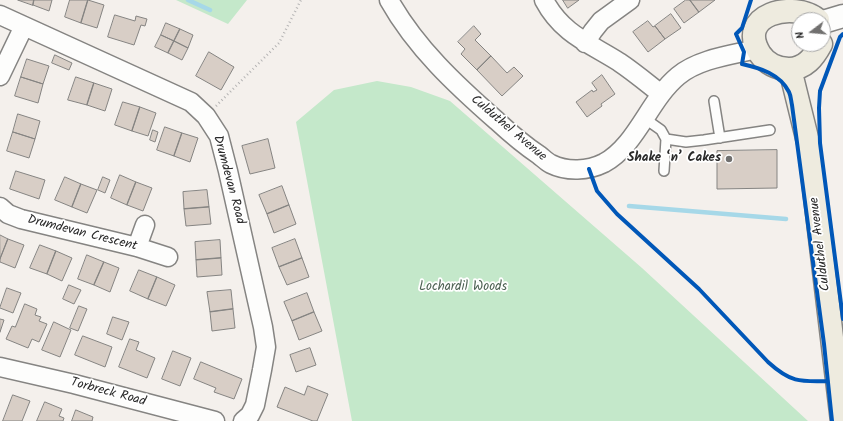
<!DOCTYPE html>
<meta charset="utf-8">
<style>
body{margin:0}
#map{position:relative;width:843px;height:421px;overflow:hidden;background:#f4f0ec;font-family:Kalam,sans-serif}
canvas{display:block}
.north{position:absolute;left:791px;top:12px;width:40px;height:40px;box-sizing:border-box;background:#fff;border:1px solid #aaa;border-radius:50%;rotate:254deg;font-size:11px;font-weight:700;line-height:16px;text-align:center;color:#2b2b2b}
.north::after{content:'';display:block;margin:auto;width:14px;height:18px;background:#71706f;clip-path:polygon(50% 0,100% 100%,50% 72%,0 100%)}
</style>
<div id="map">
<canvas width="843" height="421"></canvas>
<div class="north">N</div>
</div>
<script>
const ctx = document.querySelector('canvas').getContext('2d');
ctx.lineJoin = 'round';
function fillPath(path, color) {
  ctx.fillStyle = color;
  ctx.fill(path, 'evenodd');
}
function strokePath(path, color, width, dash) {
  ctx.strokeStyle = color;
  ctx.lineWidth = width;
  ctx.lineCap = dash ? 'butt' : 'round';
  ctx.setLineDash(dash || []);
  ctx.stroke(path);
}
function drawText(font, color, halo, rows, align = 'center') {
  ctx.font = font + ' Kalam,sans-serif';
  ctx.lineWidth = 3.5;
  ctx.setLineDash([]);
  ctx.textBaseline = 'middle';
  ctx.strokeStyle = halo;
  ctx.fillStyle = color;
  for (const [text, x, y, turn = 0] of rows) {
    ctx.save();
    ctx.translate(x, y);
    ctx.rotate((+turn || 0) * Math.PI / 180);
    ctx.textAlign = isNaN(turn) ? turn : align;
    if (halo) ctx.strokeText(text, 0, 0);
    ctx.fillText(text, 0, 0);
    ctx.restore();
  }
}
fillPath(new Path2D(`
 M176 0H247L228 24Z
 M377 81 411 87 450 101 642 268 808 421H352L296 122 334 90Z`), '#c4e8ca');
strokePath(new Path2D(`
 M188 0 210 10
 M629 206 786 219`), '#a6d8e8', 4.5);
const building = new Path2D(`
 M18 0H34L33 5Z
 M34 0H52L49 11 33 5Z
 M70 0H88L81 23 65 17Z
 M88 0 104 5 97 28 81 23Z
 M563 0H579L568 8Z
 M686 0H690L699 12 684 23 674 9Z
 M690 0H715L699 12Z
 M671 14 681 28 665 39 655 26Z
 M115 15 135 21 136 16 147 19 145 26 141 25 134 45 108 37Z
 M648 21 653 27 655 26 665 39 648 52 633 32Z
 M166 23 180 29 174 41 161 35Z
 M474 26 481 34 475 40 491 56 477 70 461 54 465 49 458 42Z
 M180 29 193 35 188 48 174 41Z
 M161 35 174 41 168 53 155 47Z
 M174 41 188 48 182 60 168 53Z
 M209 52 234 67 221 90 196 76Z
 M55 55 72 63 69 70 52 63Z
 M491 56 507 73 514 67 523 76 502 96 477 70Z
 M27 59 49 66 43 84 21 77Z
 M602 75 615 94 601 104 602 106 587 117 576 102 592 90 593 92 597 90 592 83Z
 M21 77 43 84 38 103 15 96Z
 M76 77 94 83 87 105 68 100Z
 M94 83 112 89 105 111 87 105Z
 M123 102 140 107 132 131 115 125Z
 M140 107 156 113 148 136 132 131Z
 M18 114 40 121 35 139 13 132Z
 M165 127 182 133 174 156 157 150Z
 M153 130 158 132 155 142 150 140Z
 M13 132 35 139 29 158 7 151Z
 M182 133 198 138 190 162 174 156Z
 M268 139 275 168 250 174 242 146Z
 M777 150V188L717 189V151Z
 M16 171 45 180 39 199 10 189Z
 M120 175 136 182 127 205 111 198Z
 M65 177 81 184 72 207 55 200Z
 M103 177 110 180 105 193 98 190Z
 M136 182 152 188 143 211 127 205Z
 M81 184 97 190 87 213 72 207Z
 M282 186 289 205 267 214 259 195Z
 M207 190 209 207 184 209 183 192Z
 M289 205 296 224 274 233 267 214Z
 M209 207 211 224 186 226 184 209Z
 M0 235 8 239 0 259Z
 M8 239 24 245 15 268 0 262V259Z
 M295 239 302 258 279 267 272 248Z
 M220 240 221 258 196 260 195 242Z
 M40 245 56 251 47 274 30 268Z
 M56 251 72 258 62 281 47 274Z
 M87 255 104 262 94 285 78 279Z
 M221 258 222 275 197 277 196 260Z
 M302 258 309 277 287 285 279 267Z
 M104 262 119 268 110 292 94 285Z
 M139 270 157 277 148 299 130 291Z
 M157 277 175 285 166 306 148 299Z
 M69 285 81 290 74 304 63 299Z
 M7 288 21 293 13 313 0 308Z
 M231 290 233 309 210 312 207 292Z
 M307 293 314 312 292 321 284 302Z
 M25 304 37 309 35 315 41 317 39 321 47 324 39 342 32 339 28 348 6 339 12 326 15 327Z
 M79 306 87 309 78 331 70 328Z
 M233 309 235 328 212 331 210 312Z
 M314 312 322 331 299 340 292 321Z
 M113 317 129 322 122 340 107 334Z
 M0 319 4 320 0 332Z
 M54 322 71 330 60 357 42 350Z
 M83 336 112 347 105 367 75 355Z
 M130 339 139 342 136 350 155 358 147 378 119 367Z
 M310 348 316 365 296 372 290 355Z
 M173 351 191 358 180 386 162 379Z
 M201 362 242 379 234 399 214 392 216 388 194 379Z
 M308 386 328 394 317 421H313L277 407 285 387 304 395Z
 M13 395 30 401 22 421H3Z
 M45 402 62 409 59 416 64 418 63 421H37Z
 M76 410 93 417 92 421H72Z`);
fillPath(building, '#d8cec6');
strokePath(building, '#858482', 1);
const lane = new Path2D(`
 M714 101 720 138
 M644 118 661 130 666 139 664 171
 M666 139 686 142 704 140 770 130`);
const street = new Path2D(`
 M389 0C416 48 456 85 497 121 510 133 524 145 539 155 543 158 547 162 551 164 567 172 588 171 604 163 637 145 649 100 678 76 698 59 731 55 757 49
 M544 0C562 34 589 43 619 62 634 72 647 83 661 94
 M0 15 191 102 206 116 219 136 228 171 263 327 266 347 262 370 255 405 250 415 243 421
 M585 43 593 31 601 21 630 0
 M0 76 24 26
 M0 207 8 214 21 219 137 247 168 257
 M137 247 145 225
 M0 367 74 384 215 421`);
const secondary = new Path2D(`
 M823 22 843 16`);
const primary = new Path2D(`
 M818 20C794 0 735 14 760 54 766 63 777 69 789 69 805 69 814 57 821 44
 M790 69 809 146 842 421`);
strokePath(lane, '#858482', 12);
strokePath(street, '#858482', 21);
strokePath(secondary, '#858482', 25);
strokePath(primary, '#858482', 25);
strokePath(new Path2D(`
 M216 106 279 43 301 0`), '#b5b4b4', 2.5, [1, 3]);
strokePath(lane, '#fdfdfc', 9);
strokePath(street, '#fdfdfc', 18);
strokePath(secondary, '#fdfdfc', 22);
strokePath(primary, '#eeebdf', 22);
strokePath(new Path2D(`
 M751 0 742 28 736 34 744 52 742 64C760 68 780 74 789 92 791 96 791 101 792 105L824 344 832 421
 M843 34 840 37 837 45 820 91 819 108 820 143 843 319
 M589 169 597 191 617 214 699 289 768 362C790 382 799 382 828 381`), '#0057b8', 4);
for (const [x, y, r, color] of [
 [729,159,4,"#71706f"]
]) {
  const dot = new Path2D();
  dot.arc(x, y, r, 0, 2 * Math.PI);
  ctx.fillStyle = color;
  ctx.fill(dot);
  strokePath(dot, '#fff', 1.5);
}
drawText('13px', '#2b2b2b', '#fff', [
 ["Culduthel Avenue",508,129,40],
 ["Drumdevan Road",228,180,75],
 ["Drumdevan Crescent",82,234,14],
 ["Culduthel Avenue",821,244,-97],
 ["Torbreck Road",108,393,15]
]);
drawText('bold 13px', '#2b2b2b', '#fff', [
 ["Shake ‘n’ Cakes",721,159]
], 'right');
drawText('13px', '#4d6253', '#fff', [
 ["Lochardil Woods",463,288]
]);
</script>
